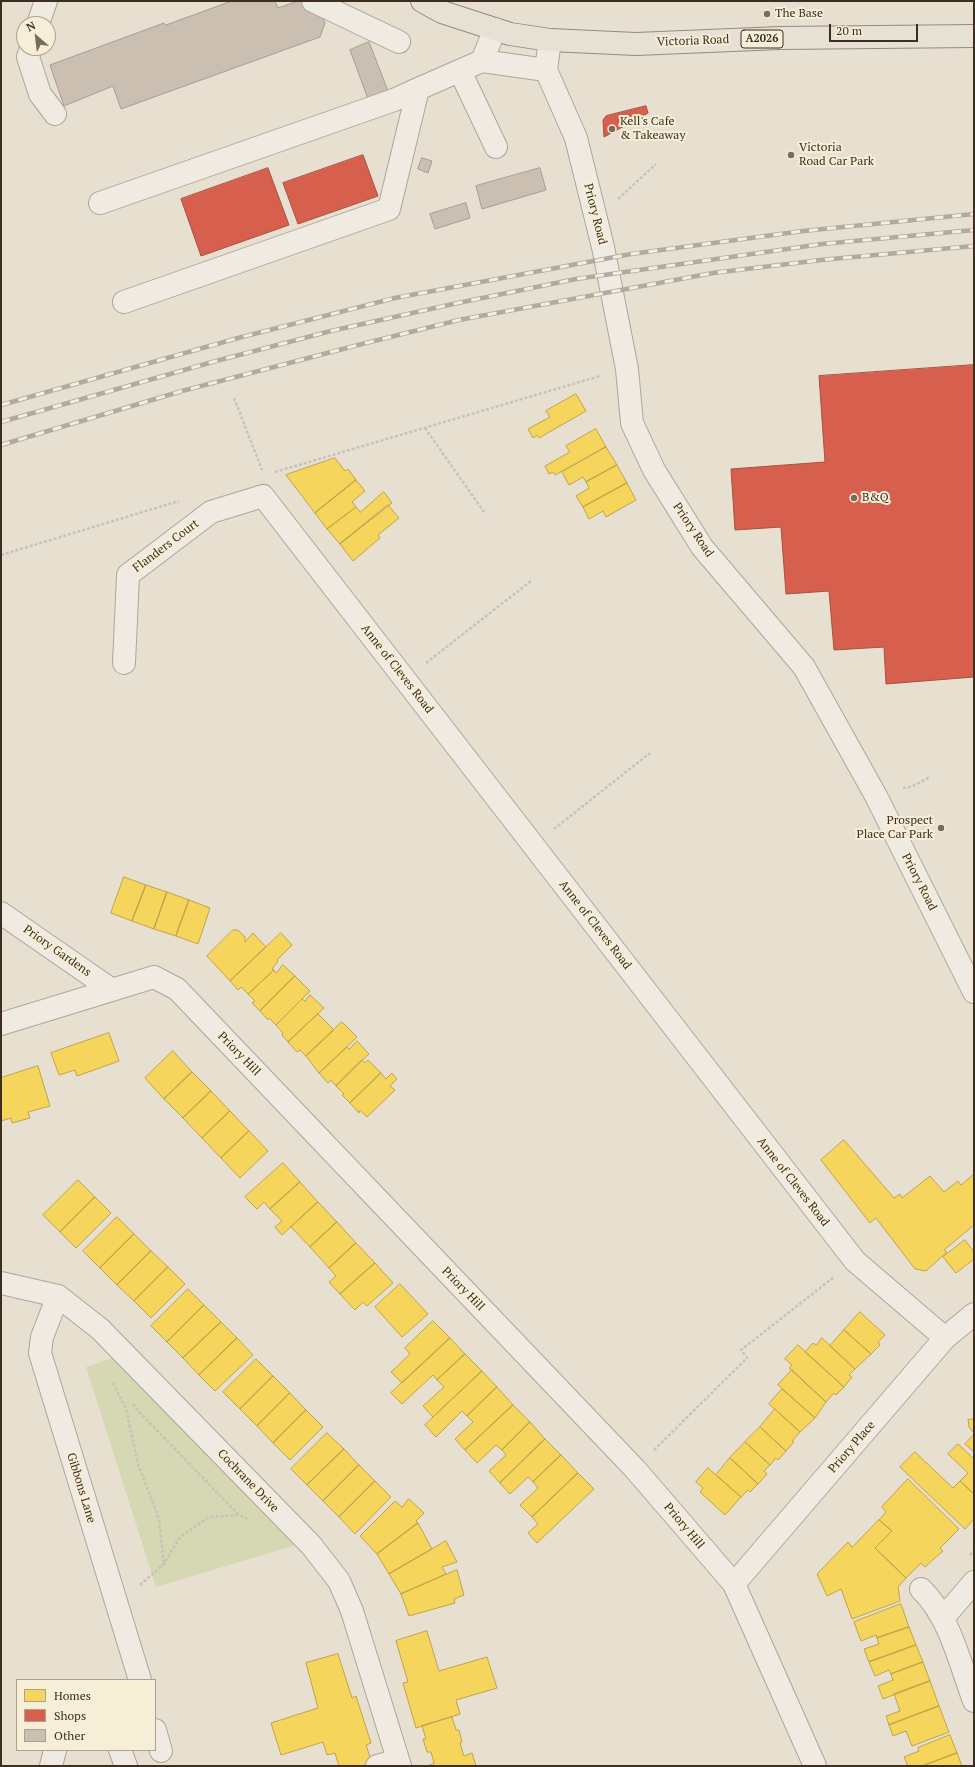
<!DOCTYPE html>
<style>
body{margin:0}
#map{position:relative;width:975px;height:1767px;overflow:hidden;background:#e7e0d1;font-family:"PT Serif",serif}
canvas{display:block}
.frame{position:absolute;inset:0;border:2px solid #3d2e20;pointer-events:none}
.legend{position:absolute;left:16px;top:1679px;width:140px;height:72px;box-sizing:border-box;background:#f7eed8;border:1px solid #ada18e;margin:0;padding:5px 7px;list-style:none;font-size:12px;color:#3d2e20}
.legend li{display:flex;align-items:center;gap:8px;height:20px}
.legend b{width:20px;border:1px solid #ada18e}
.north{position:absolute;left:16px;top:16px;width:40px;height:40px;box-sizing:border-box;background:#f7eed8;border:1px solid #ada18e;border-radius:50%;rotate:332deg;font-size:11px;font-weight:700;line-height:16px;text-align:center;color:#3d2e20}
.north::after{content:'';display:block;margin:auto;width:14px;height:18px;background:#786c5e;clip-path:polygon(50% 0,100% 100%,50% 72%,0 100%)}
.scale{position:absolute;left:829px;top:24px;width:89px;height:18px;box-sizing:border-box;border:2px solid #3d2e20;border-top:0;padding-left:5px;font-size:12px;line-height:14px;white-space:nowrap;color:#3d2e20;-webkit-text-stroke:3px #f7eed8;paint-order:stroke}
</style>
<div id="map">
<canvas width="975" height="1767"></canvas>
<div class="frame"></div>
<ul class="legend">
<li><b style="height:11px;background:#f6d55c"></b>Homes</li>
<li><b style="height:11px;background:#d6604d"></b>Shops</li>
<li><b style="height:11px;background:#cbbfb2"></b>Other</li>
</ul>
<div class="north">N</div>
<div class="scale">20 m</div>
</div>
<script>
const ctx = document.querySelector('canvas').getContext('2d');
ctx.lineJoin = 'round';
function fillPath(path, color) {
  ctx.fillStyle = color;
  ctx.fill(path, 'evenodd');
}
function strokePath(path, color, width, dash) {
  ctx.strokeStyle = color;
  ctx.lineWidth = width;
  ctx.lineCap = dash ? 'butt' : 'round';
  ctx.setLineDash(dash || []);
  ctx.stroke(path);
}
function drawText(font, color, halo, rows, align = 'center') {
  ctx.font = font + ' "PT Serif",serif';
  ctx.lineWidth = 4;
  ctx.setLineDash([]);
  ctx.textBaseline = 'middle';
  ctx.strokeStyle = halo;
  ctx.fillStyle = color;
  for (const [text, x, y, turn = 0] of rows) {
    ctx.save();
    ctx.translate(x, y);
    ctx.rotate((+turn || 0) * Math.PI / 180);
    ctx.textAlign = isNaN(turn) ? turn : align;
    if (halo) ctx.strokeText(text, 0, 0);
    ctx.fillText(text, 0, 0);
    ctx.restore();
  }
}
fillPath(new Path2D(`
 M118 1356 296 1545 156 1587 86 1367Z`), '#d6d7b3');
const homes = new Path2D(`
 M576 394 586 411 539 438 537 435 533 438 528 429 550 417 546 411Z
 M596 429 606 447 555 475 553 472 549 474 545 466 570 452 566 446Z
 M606 447 617 465 586 482 583 477 569 485 562 472Z
 M335 458 345 471 348 469 356 480 315 513 286 475Z
 M617 465 627 483 583 507 576 496 589 488 586 482Z
 M356 480 365 491 352 502 356 507 327 529 315 513Z
 M627 483 636 500 606 517 603 511 589 519 583 507Z
 M384 492 392 503 340 544 327 529 356 507 360 512Z
 M388 505 399 518 378 535 380 538 353 561 340 544Z
 M124 877 146 885 132 921 111 913Z
 M146 885 167 892 154 929 132 921Z
 M167 892 189 900 176 936 154 929Z
 M189 900 210 908 198 944 176 936Z
 M233 930H238L245 937V942L253 933 266 947 230 981 207 956Z
 M281 933 292 945 277 960 278 961 272 969 274 970 248 994 241 987 238 990 230 981Z
 M283 965 295 976 260 1011 252 1003 255 1001 248 994 274 970 276 973Z
 M295 976 310 991 276 1025 269 1018 268 1020 260 1011Z
 M310 995 324 1008 288 1042 282 1035 283 1033 276 1025 302 999 305 1001Z
 M318 1014 334 1030 306 1056 300 1050 297 1052 288 1042Z
 M342 1022 357 1037 319 1073 306 1056Z
 M109 1033 119 1061 77 1076 75 1070 59 1075 51 1053Z
 M357 1041 369 1054 336 1086 331 1080 328 1083 319 1073 347 1047 349 1049Z
 M173 1051 192 1072 164 1099 145 1078Z
 M362 1060 365 1063 368 1060 381 1073 350 1103 342 1095 344 1094 336 1086Z
 M38 1066 50 1106 28 1112 30 1118 12 1123 11 1118 1 1121V1078Z
 M192 1072 211 1091 183 1118 164 1099Z
 M381 1073 386 1079 392 1073 397 1079 390 1086 395 1090 367 1117 360 1110 359 1113 350 1103Z
 M211 1091 230 1111 202 1138 183 1118Z
 M230 1111 249 1131 221 1158 202 1138Z
 M249 1131 268 1151 240 1178 221 1158Z
 M844 1140 894 1198 900 1194 902 1198 930 1176 944 1192 958 1181 961 1185 974 1174V1225L944 1250 947 1252 926 1271 915 1269 876 1218 870 1223 821 1160Z
 M283 1163 300 1182 270 1209 264 1202 257 1209 245 1197Z
 M78 1180 95 1197 60 1232 43 1215Z
 M300 1182 318 1202 282 1235 275 1227 282 1221 270 1209Z
 M95 1197 111 1213 76 1248 60 1232Z
 M318 1202 337 1222 310 1247 291 1227Z
 M117 1217 134 1234 100 1268 83 1251Z
 M337 1222 356 1243 329 1268 310 1247Z
 M134 1234 151 1251 117 1285 100 1268Z
 M965 1240 974 1252V1259L956 1273 943 1257Z
 M356 1243 375 1263 340 1294 329 1282 336 1276 329 1268Z
 M151 1251 168 1267 134 1301 117 1285Z
 M375 1263 393 1283 367 1306 363 1302 355 1310 340 1294Z
 M168 1267 185 1284 151 1318 134 1301Z
 M400 1284 428 1314 402 1337 375 1307Z
 M188 1289 204 1305 167 1342 151 1326Z
 M204 1305 221 1322 183 1358 167 1342Z
 M860 1312 885 1335 878 1342 880 1345 871 1354 844 1330Z
 M433 1321 450 1338 402 1383 391 1372 410 1354 405 1348Z
 M221 1322 237 1338 199 1375 183 1358Z
 M844 1330 871 1354 855 1369 830 1346Z
 M237 1338 253 1355 215 1391 199 1375Z
 M450 1338 465 1354 437 1380 433 1375 402 1404 391 1393Z
 M822 1338 855 1369 849 1375 852 1377 844 1387 805 1352 813 1343 816 1345Z
 M798 1345 844 1387 836 1395 834 1393 826 1402 789 1368 792 1365 785 1359Z
 M465 1354 482 1371 433 1417 423 1406 444 1387 437 1380Z
 M256 1359 273 1376 240 1409 223 1392Z
 M792 1370 826 1402 815 1418 778 1385Z
 M482 1371 497 1387 467 1416 462 1411 436 1437 425 1425Z
 M273 1376 290 1393 257 1426 240 1409Z
 M497 1387 513 1405 465 1450 455 1439 473 1422 467 1416Z
 M782 1389 815 1418 800 1432 769 1404Z
 M290 1393 306 1410 273 1443 257 1426Z
 M513 1405 530 1422 502 1450 496 1445 477 1463 465 1450Z
 M775 1409 800 1432 792 1441 794 1442 786 1451 760 1427Z
 M306 1410 323 1427 290 1460 273 1443Z
 M974 1419V1433L969 1427 968 1420Z
 M530 1422 545 1439 500 1483 489 1471 506 1455 502 1450Z
 M760 1427 786 1451 778 1460 776 1458 770 1465 745 1442Z
 M327 1433 344 1449 307 1485 291 1469Z
 M974 1435V1452L965 1444Z
 M545 1439 561 1455 533 1482 528 1477 510 1494 500 1483Z
 M745 1442 770 1465 764 1471 767 1474 758 1484 730 1458Z
 M958 1444 974 1459V1494L960 1481 968 1473 948 1454Z
 M344 1449 359 1465 323 1501 307 1485Z
 M915 1452 953 1488 960 1481 974 1494V1519L965 1529 900 1467Z
 M561 1455 578 1473 532 1517 520 1505 538 1488 533 1482Z
 M730 1458 758 1484 750 1492 748 1490 741 1497 716 1475Z
 M359 1465 375 1481 339 1517 323 1501Z
 M708 1468 741 1497 725 1515 700 1492 703 1488 696 1482Z
 M578 1473 594 1489 537 1543 528 1533 538 1524 532 1517Z
 M908 1479 959 1529 940 1548 943 1551 925 1567 921 1563 906 1578 875 1548 892 1531 879 1520 886 1512 882 1507Z
 M375 1481 391 1497 355 1534 339 1517Z
 M409 1499 424 1513 416 1521 418 1523 377 1554 360 1536 395 1501 402 1507Z
 M879 1520 892 1531 875 1548 906 1578 898 1587 900 1601 852 1619 841 1589 827 1596 817 1574 848 1542 852 1547Z
 M418 1523 432 1549 389 1574 377 1554Z
 M446 1541 457 1562 442 1567 446 1574 401 1594 389 1574Z
 M457 1570 464 1595 454 1599 455 1603 409 1616 401 1594Z
 M901 1604 909 1627 877 1638 876 1635 861 1641 854 1622Z
 M909 1627 916 1645 869 1662 864 1649 879 1644 877 1638Z
 M427 1631 439 1671 487 1657 497 1688 456 1700 460 1714 416 1728 403 1683 408 1682 396 1641Z
 M916 1645 923 1662 891 1674 889 1670 875 1676 869 1662Z
 M338 1654 352 1698 356 1696 371 1743 366 1745 373 1766H339L335 1753 327 1755 323 1742 281 1755 271 1723 318 1708 306 1663Z
 M923 1662 930 1681 883 1699 878 1686 893 1680 891 1674Z
 M930 1681 939 1706 889 1725 886 1716 900 1711 894 1694Z
 M939 1706 949 1732 912 1746 906 1731 893 1736 889 1725Z
 M452 1717 456 1730H459L462 1742 460 1743 464 1756 472 1753 476 1766H428L434 1763 431 1752H427L423 1739H426L422 1726Z
 M950 1735 957 1753 922 1766H908L904 1757 919 1751 918 1748Z
 M957 1753 962 1766H922Z`);
fillPath(homes, '#f6d55c');
strokePath(homes, '#bea34a', 1);
const shops = new Path2D(`
 M646 106 648 113 604 137 603 120 606 116Z
 M363 155 378 196 298 224 283 183Z
 M268 168 289 225 201 256 181 199Z
 M974 365V677L886 684 884 647 834 650 829 591 786 594 781 527 735 530 731 469 825 462 819 376Z`);
fillPath(shops, '#d6604d');
strokePath(shops, '#a85140', 1);
const building = new Path2D(`
 M232 1H275L278 8 298 1H309L319 6 325 23 320 37 121 109 113 86 64 106 50 65 164 23 165 25Z
 M369 42 388 91 368 99 350 50Z
 M422 158 432 161 428 173 418 169Z
 M540 168 546 190 482 209 476 186Z
 M466 203 470 218 435 229 430 214Z`);
fillPath(building, '#cbbfb2');
strokePath(building, '#a89c90', 1);
const minor = new Path2D(`
 M313 1 399 42
 M38 24 46 1
 M550 40 546 70 576 138 603 247 627 369 632 423 654 470 702 547 804 667 876 796 974 992
 M31 48 28 57 40 94 55 114
 M482 61 495 29
 M460 71 496 147
 M100 203 394 100 418 89
 M124 302 389 209 418 89 482 61 546 70
 M124 663 128 575 211 512 263 496 855 1261 945 1338
 M1 913 112 990
 M1 1024 154 977 177 989 635 1469 734 1584 815 1766
 M1 1283 58 1296 100 1329 311 1545 339 1581 352 1611 400 1766
 M58 1296 42 1337 40 1353 140 1680
 M734 1584 945 1338 974 1314
 M921 1589C950 1617 960 1664 974 1701
 M943 1618 974 1582
 M155 1730 161 1751
 M120 1750 126 1766
 M51 1766 55 1750
 M377 1766 398 1760`);
const major = new Path2D(`
 M422 1 442 12 510 34 550 40 636 44 780 38 974 36`);
strokePath(minor, '#ada599', 24);
strokePath(major, '#928b80', 24);
strokePath(new Path2D(`
 M618 199 656 164
 M234 398 262 470
 M425 428 484 512
 M275 472 600 376
 M1 555 179 501
 M426 663 531 581
 M903 788 911 787 930 777
 M554 829 650 753
 M113 1383 126 1409 138 1464 159 1519 164 1564
 M133 1404 141 1414 239 1515 247 1519
 M654 1450 747 1358 741 1350 834 1277
 M970 1555 974 1551
 M140 1585 164 1564 180 1537 209 1517 238 1515`), '#c8c2b9', 2.5, [3, 2]);
strokePath(minor, '#efebe3', 22);
strokePath(major, '#e6e1d4', 22);
const rail = new Path2D(`
 M1 405 238 338 395 298 631 254 803 231 974 214
 M1 422 216 361 331 331 453 304 576 279 822 244 974 230
 M1 445 182 391 362 344 459 320 713 273 821 260 974 246`);
strokePath(rail, '#afaaa2', 4.5);
strokePath(rail, '#f7eed8', 3, [9]);
for (const [x, y, r, color] of [
 [767,14,4,"#786c5e"],
 [612,129,4,"#786c5e"],
 [791,155,4,"#786c5e"],
 [854,498,4,"#786c5e"],
 [941,828,4,"#786c5e"]
]) {
  const dot = new Path2D();
  dot.arc(x, y, r, 0, 2 * Math.PI);
  ctx.fillStyle = color;
  ctx.fill(dot);
  strokePath(dot, '#f7eed8', 1.5);
}
for (const [x, y, w] of [
 [762,39,42]
]) {
  const box = new Path2D();
  box.roundRect(x - w / 2, y - 9, w, 18, 3);
  ctx.fillStyle = '#f7eed8';
  ctx.fill(box);
  strokePath(box, '#3d2e20', 1);
}
drawText('bold 11px', '#3d2e20', null, [
 ["A2026",762,39]
]);
drawText('12px', '#3d2e20', '#f7eed8', [
 ["The Base",775,14],
 ["Kell's Cafe",620,122],
 ["& Takeaway",620,136],
 ["Victoria",799,148],
 ["Road Car Park",799,162],
 ["B&Q",862,498],
 ["Prospect",933,821,"right"],
 ["Place Car Park",933,835,"right"]
], 'left');
drawText('12px', '#3d2e20', '#f7eed8', [
 ["Victoria Road",693,41,-2],
 ["Priory Road",595,214,76],
 ["Priory Road",693,530,56],
 ["Flanders Court",166,546,-37],
 ["Anne of Cleves Road",397,669,52],
 ["Priory Road",919,882,63],
 ["Anne of Cleves Road",595,925,52],
 ["Priory Gardens",57,951,35],
 ["Priory Hill",239,1054,46],
 ["Anne of Cleves Road",793,1182,52],
 ["Priory Hill",463,1289,46],
 ["Priory Place",852,1447,-49],
 ["Cochrane Drive",248,1481,46],
 ["Gibbons Lane",81,1488,73],
 ["Priory Hill",684,1526,50]
]);
</script>
